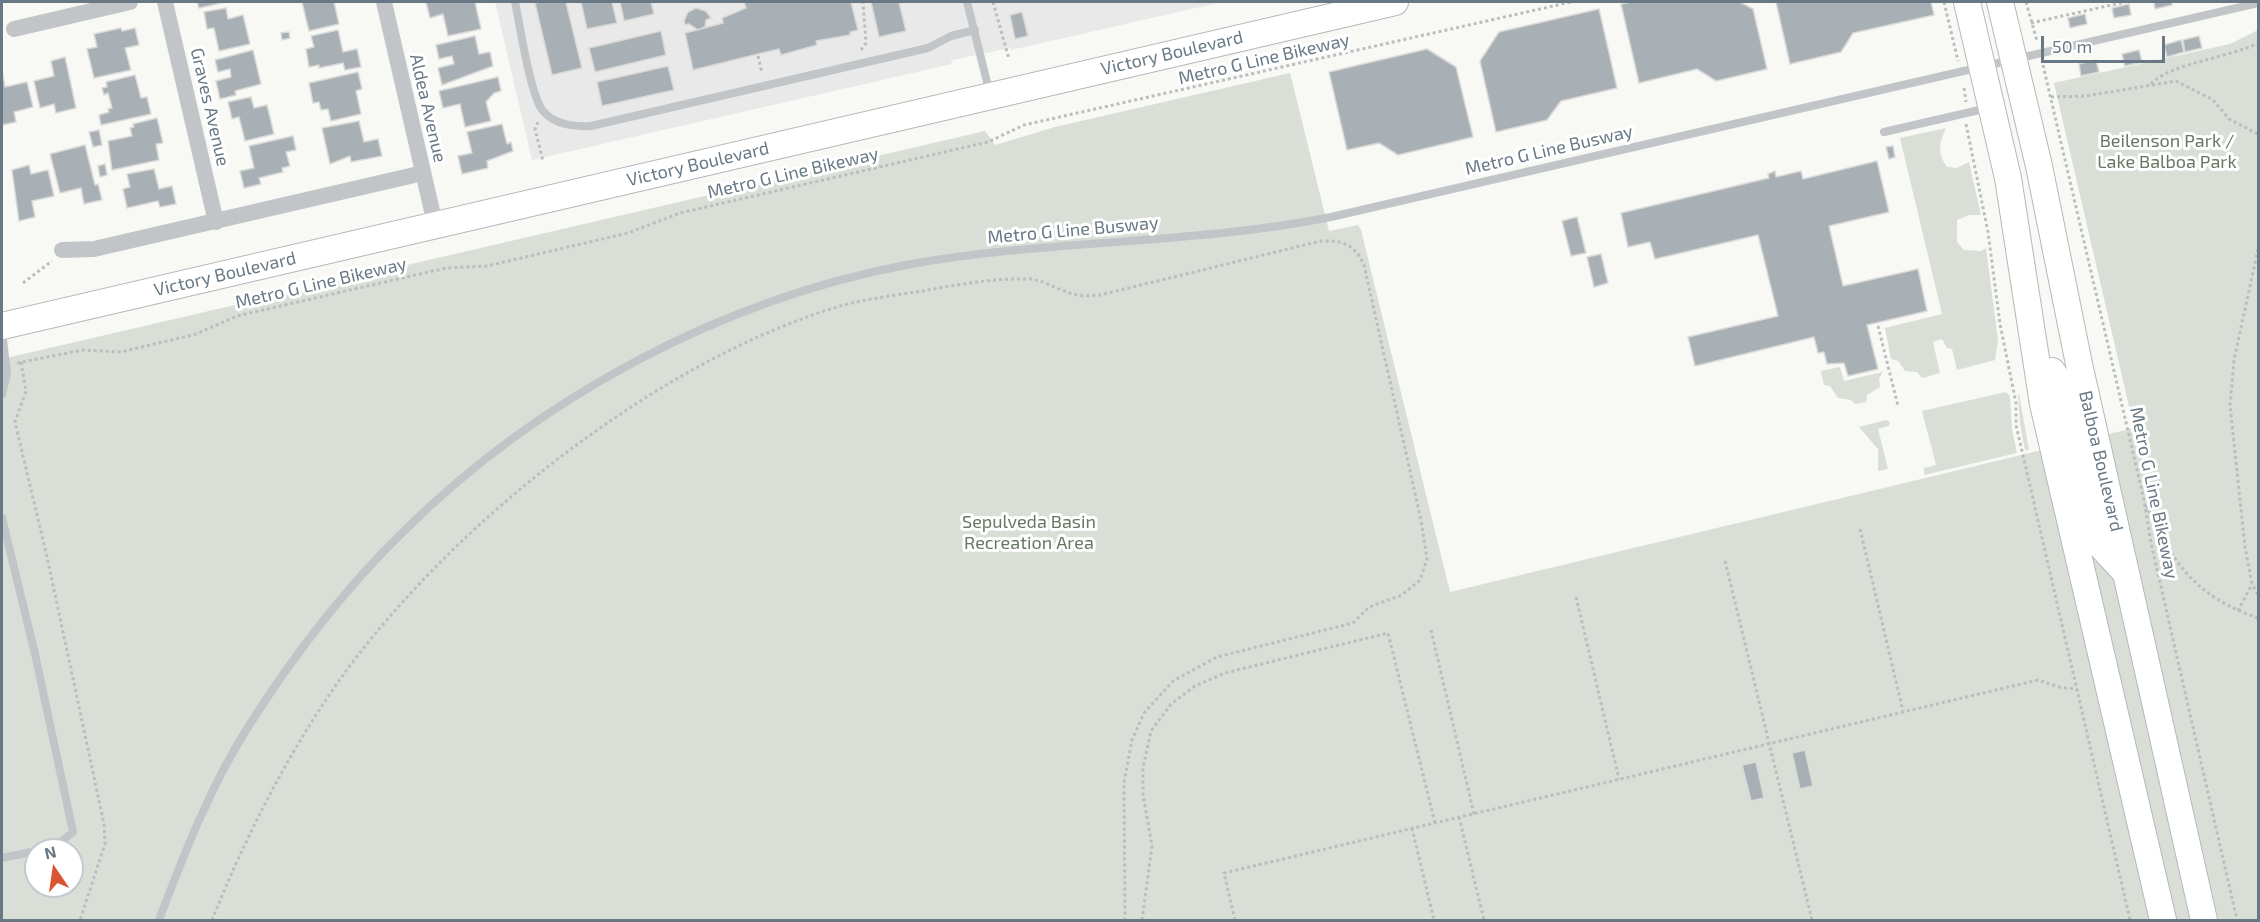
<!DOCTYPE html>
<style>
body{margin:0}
#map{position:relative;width:2260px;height:922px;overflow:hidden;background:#f8f8f5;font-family:"Exo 2",sans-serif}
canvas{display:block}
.frame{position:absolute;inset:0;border:3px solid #687985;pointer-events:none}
.north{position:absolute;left:24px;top:838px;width:60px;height:60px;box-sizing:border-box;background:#fff;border:2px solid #c3c9ce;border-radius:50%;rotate:347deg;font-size:16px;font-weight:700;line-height:24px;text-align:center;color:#687985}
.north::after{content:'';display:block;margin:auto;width:21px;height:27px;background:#db5331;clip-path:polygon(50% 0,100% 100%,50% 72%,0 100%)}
.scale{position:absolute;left:2041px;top:36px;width:124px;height:27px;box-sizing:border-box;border:3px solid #687985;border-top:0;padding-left:8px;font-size:18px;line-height:21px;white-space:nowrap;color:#687985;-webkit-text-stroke:4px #fff;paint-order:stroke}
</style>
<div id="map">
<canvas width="2260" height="922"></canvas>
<div class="frame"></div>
<div class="north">N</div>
<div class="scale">50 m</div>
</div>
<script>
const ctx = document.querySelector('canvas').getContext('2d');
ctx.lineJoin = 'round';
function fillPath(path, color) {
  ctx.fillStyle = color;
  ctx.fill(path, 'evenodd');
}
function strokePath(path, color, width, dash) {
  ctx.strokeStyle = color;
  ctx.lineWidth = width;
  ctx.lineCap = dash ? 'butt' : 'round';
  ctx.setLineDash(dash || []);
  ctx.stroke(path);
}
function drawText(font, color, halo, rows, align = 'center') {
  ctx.font = font + ' "Exo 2",sans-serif';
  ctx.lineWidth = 6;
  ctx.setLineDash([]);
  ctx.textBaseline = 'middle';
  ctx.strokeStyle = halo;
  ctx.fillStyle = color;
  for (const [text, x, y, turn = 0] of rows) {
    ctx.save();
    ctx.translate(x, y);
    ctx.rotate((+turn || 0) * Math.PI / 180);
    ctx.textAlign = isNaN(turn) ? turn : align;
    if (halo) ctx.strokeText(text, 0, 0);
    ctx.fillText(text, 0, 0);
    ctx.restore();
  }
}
fillPath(new Path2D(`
 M495 2H1222L1011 50 1010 48 957 59 951 60 952 64 532 160Z`), '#e8e9e8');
fillPath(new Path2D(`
 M2258 30V920H2V359L985 131 995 145 1055 127 1290 73 1329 231 1358 225 1361 230 1450 592 2134 428 2054 83 2230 44ZM36 850H72V886H36Z
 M1946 128C1939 144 1937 152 1947 167L1957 168 1969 162 1981 215H1969L1957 220V242L1964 250 1981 251 1986 248 1998 340 1995 360 1957 370 1952 349 1947 348 1942 339 1933 342 1940 373 1922 378 1917 372 1905 371 1898 361 1891 359 1885 328 1942 314 1900 138Z
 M1840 367 1844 381 1883 372 1879 378 1880 387 1867 395 1866 402 1855 404 1851 400 1838 398 1830 386 1824 385 1821 371Z
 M2006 392 2010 396 2012 429 2017 453 1924 475V468L1936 465 1922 411Z
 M2018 394H2019L2029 450H2025L2020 424Z
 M1886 420 1890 422 1889 426 1878 429 1888 469 1878 471V449L1859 427Z`), '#d9ded6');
const building = new Path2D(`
 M197 2H226L199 8Z
 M302 2H334L339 24 309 31Z
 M426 2H475L481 29 448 36 443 14 430 18Z
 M543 2H566L582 68 552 75 535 3Z
 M581 2H612L617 23 587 29Z
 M620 2H651L654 14 624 21Z
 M744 2H851L858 30 850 32V35L816 41 817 45 781 55 779 49 693 70 685 33 723 23 722 18 746 8Z
 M871 2H899L906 31 879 37Z
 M1631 2H1740L1753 9 1767 69 1716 81 1697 69 1639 83 1621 4Z
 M1776 2H1931L1934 15 1853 33 1841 52 1790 64Z
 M2154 2H2172V5L2155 9Z
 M2129 4 2131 15 2114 18 2112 8Z
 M226 8 228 19 243 15 250 44 219 51 214 28 207 29 204 12Z
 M696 8 706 11 711 18 706 20 705 27 698 30 689 24 685 25 684 21 688 12Z
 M1599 9 1617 88 1561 101 1547 120 1496 132 1480 61 1499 32Z
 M1022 12 1028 36 1015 39 1010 15Z
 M2085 14 2087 24 2070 28 2068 18Z
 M121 28 122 31 135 28 139 45 125 48 131 70 94 78 87 49 97 47 94 34Z
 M338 30 343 52 357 49 361 67 345 70 343 63 319 68V65L309 67 306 49 314 47 311 36Z
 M661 31 666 55 595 72 589 48Z
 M289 32 290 38 282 40 281 33Z
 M475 36 479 54 490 52 493 66 442 85 438 68 454 64 452 56 439 59 436 45Z
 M2199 36 2202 48 2185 52 2183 40Z
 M2181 40 2184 52 2167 57 2164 45Z
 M1427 49 1456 67 1473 137 1398 155 1379 143 1347 150 1329 72Z
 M253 50 261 84 235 91 236 95 220 99 216 81 231 77 230 69 218 72 215 60Z
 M2139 50 2142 62 2125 66 2122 54Z
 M65 57 76 108 56 113 54 104 40 108 34 81 54 76 51 61Z
 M2096 60 2099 72 2081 76 2079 64Z
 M668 66 674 90 602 106 597 82Z
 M2 70 5 87 27 82 33 107 14 112 16 122 2 125Z
 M358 72 362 89 356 91 361 114 331 121 328 109 321 110 319 102 313 103 309 83Z
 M135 75 141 98 147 97 151 114 101 125 99 115 109 112 108 109 112 108 108 93 104 95 102 88 107 87 106 82Z
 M498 77 501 91 494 93 486 102 491 121 465 127 460 104 443 108 439 91Z
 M251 97 254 108 267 105 274 134 245 141 239 117 232 119 228 102Z
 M157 118 163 143 156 144 159 160 112 170 108 141 132 136 130 128 134 127 133 124Z
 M359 121 364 142 378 139 382 156 351 162 350 156 330 164 322 128Z
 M502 124 507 144 511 142 513 151 487 161 488 168 462 174 458 156 472 153 467 132Z
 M99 130 102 145 93 147 89 132Z
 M293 136 296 150 286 152 290 166 282 168 283 172 259 178 261 184 244 188 240 171 254 168 249 146Z
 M85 145 95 185 98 184 102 200 84 204 81 188 60 193 50 154Z
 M1893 146 1895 157 1889 159 1886 147Z
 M1877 161 1889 212 1829 226 1843 286 1918 269 1927 311 1867 325 1878 369 1848 376 1844 363 1827 364 1824 352 1818 353 1814 337 1695 366 1688 337 1778 316 1758 235 1655 259 1650 242 1628 247 1621 213 1769 178 1768 174 1775 171 1776 177 1801 171 1803 179Z
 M105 164 107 175 100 177 98 166Z
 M29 165 31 174 48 170 54 196 32 201 35 217 19 221 12 170Z
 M154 169 159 189 172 186 176 204 160 207 158 201 127 208 123 189 130 187 127 174Z
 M1577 217 1586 253 1571 256 1562 221Z
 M1601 254 1608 283 1594 287 1587 257Z
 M1805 750 1813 786 1800 789 1792 753Z
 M1756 762 1764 798 1751 801 1742 765Z`);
fillPath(building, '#a8b0b6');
strokePath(building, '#d9d9d7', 1.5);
const primary = new Path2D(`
 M1967 2 2008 178 2043 404 2163 920
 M2000 2 2039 166 2079 364 2204 920
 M2 326 1395 2
 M2052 371 2059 381 2093 530 2098 543 2124 571`);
strokePath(primary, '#b4b9bc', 28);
strokePath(new Path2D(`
 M993 2 1009 59
 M1944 2 1958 61
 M2026 2 2037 41
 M2031 23 2125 2
 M861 50 866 43 863 2
 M758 56 762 73
 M2043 65 2144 500 2151 543 2237 920
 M2151 84C2168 64 2232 57 2258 43
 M1964 88 1966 102
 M2051 97 2086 96 2176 81 2213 100 2229 119 2258 134
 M538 122 535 129 543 161
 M1966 124 1988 232 2000 324 2016 403V425L2130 920
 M2258 249 2234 360 2230 405 2245 547 2252 584 2258 595
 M23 283 52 261
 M1878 326 1898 406
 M21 362 26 391 15 422 47 557 104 824 105 844 80 920
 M17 363 83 350 121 352 196 334 237 316 446 268 487 266 628 233 680 213 988 142 1024 125 1571 2
 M2146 505C2173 564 2195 596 2258 618
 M1860 529 1903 711
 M1725 561 1812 920
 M1576 597 1619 779
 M2238 611 2252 584
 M1431 630 1474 814
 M1459 817 1484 920
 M1412 828 1434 920
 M212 920C246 835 294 741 349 667 461 517 660 360 840 306 866 299 895 295 922 291 956 285 992 278 1027 279 1044 279 1060 292 1077 295 1084 297 1093 295 1100 295L1321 241C1343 240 1355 245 1364 265L1421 520 1427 559 1420 580 1402 595 1369 607 1353 623 1217 657 1173 681 1144 713 1132 740 1124 782 1125 920
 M1142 920 1152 846 1143 794V768L1151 731 1171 704 1195 686 1225 673 1388 633 1435 823
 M1235 920 1224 873 2038 680 2059 687 2076 689`), '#bbbec0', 3, [3, 3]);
strokePath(new Path2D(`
 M515 2C520 25 530 95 543 111 555 125 574 127 591 126L928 48 951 36 975 30
 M967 2 990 94
 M1884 132 1988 108
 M2 331 7 374 2 394
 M2 518 35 654 73 832 56 846 39 850
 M2 858 36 851
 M159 920C184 854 210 787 248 727 293 656 344 589 404 531 538 398 721 300 906 265 1047 239 1191 245 1331 217L2258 3`), '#c1c5c8', 8);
strokePath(new Path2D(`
 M165 2 216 222
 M384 2 435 224
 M14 29 130 2
 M62 250 94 249 423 173`), '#c1c5c8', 16);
strokePath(primary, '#fff', 26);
drawText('18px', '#687985', '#fff', [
 ["Victory Boulevard",1172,53,-13],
 ["Metro G Line Bikeway",1264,59,-13],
 ["Graves Avenue",210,107,77],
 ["Aldea Avenue",428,108,77],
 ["Metro G Line Busway",1549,150,-13],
 ["Victory Boulevard",698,164,-13],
 ["Metro G Line Bikeway",793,173,-13],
 ["Metro G Line Busway",1073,230,-5],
 ["Victory Boulevard",225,274,-13],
 ["Metro G Line Bikeway",321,283,-13],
 ["Balboa Boulevard",2101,461,77],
 ["Metro G Line Bikeway",2154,493,78]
]);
drawText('18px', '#677763', '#fff', [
 ["Beilenson Park /",2167,141],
 ["Lake Balboa Park",2167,162],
 ["Sepulveda Basin",1029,522],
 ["Recreation Area",1029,543]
]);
</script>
